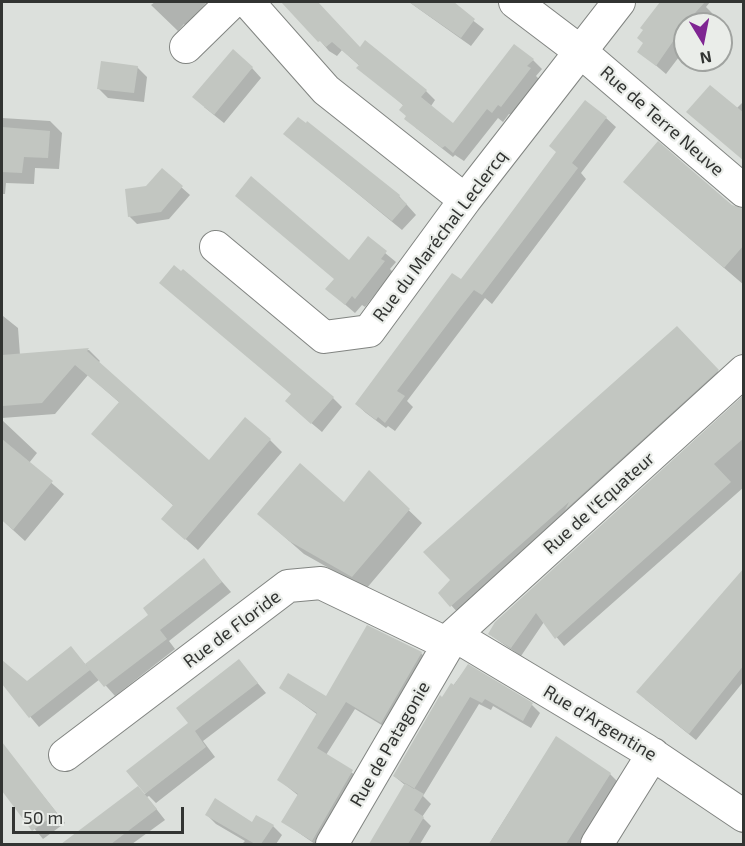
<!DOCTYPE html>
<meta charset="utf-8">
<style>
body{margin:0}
#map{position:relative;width:745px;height:846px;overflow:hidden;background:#dce0dc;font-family:"Exo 2",sans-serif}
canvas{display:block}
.frame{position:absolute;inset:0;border:3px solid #323432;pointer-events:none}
.north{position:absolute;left:673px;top:12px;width:60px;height:60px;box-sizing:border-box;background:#eaede9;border:2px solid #a0a3a0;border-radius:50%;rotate:170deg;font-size:16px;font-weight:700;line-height:24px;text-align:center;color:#323432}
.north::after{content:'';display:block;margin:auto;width:21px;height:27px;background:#7f2592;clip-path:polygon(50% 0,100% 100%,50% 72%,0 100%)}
.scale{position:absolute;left:12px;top:807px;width:172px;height:27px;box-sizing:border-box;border:3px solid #323432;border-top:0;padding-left:8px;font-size:18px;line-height:21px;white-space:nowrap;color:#323432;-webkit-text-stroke:4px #eaede9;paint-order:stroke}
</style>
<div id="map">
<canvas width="745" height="846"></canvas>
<div class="frame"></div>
<div class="north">N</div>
<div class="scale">50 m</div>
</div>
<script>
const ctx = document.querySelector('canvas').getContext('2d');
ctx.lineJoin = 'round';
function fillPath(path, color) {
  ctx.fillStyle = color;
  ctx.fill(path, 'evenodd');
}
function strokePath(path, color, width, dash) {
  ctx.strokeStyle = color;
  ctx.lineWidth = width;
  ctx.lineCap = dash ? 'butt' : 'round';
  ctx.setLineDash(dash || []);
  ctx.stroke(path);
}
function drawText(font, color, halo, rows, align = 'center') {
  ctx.font = font + ' "Exo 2",sans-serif';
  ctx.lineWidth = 4.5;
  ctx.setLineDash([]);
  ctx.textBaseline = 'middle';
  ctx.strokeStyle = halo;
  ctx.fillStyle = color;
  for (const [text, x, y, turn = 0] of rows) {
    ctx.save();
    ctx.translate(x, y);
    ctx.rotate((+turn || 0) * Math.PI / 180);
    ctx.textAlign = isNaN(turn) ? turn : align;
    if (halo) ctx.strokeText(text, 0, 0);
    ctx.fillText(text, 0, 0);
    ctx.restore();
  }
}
fillPath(new Path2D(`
 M155 2H207L186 26 184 24 178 31 151 5Z
 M287 2H317L360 49 426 91 435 100 431 106 454 125 533 60 542 69 536 76 539 79 511 115 509 114 503 122 498 118 464 161 455 155 453 157 416 128 407 117 404 106 342 50 337 56 329 51Z
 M409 2H449L484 29 471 46Z
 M662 2H710L706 7 712 13 704 24H685V49L666 74 639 51 645 44V30L642 28Z
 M137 67 147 77 144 102 108 98 99 89Z
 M252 68 261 78 224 123 204 107Z
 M744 101V160L736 109Z
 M2 118 50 121 62 133 59 169 35 168 34 184 6 183 5 194H2Z
 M606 118 616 127 581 173 586 179 492 304 485 298 407 401 413 407 395 431 388 426 386 428 366 413 356 404 461 281 558 152Z
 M285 134 399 196 416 215 402 230Z
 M162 170 190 195 169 219 137 224 129 216Z
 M633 190 732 206 744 211V285Z
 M368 239 396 262 390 269 393 272 365 307 362 305 355 313 327 289Z
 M2 306 3 316 18 328 20 355 89 350 100 361 98 363 210 462 270 440 282 452 198 550 163 519 174 506 93 434 120 403 88 375 55 414 2 418Z
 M706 359 726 380 460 615 440 593Z
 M292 395 333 398 342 407 322 432 297 411Z
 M744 395V487L564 646 544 622 521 656 489 634 496 623Z
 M2 420 37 453 29 463 64 494 25 541 2 520Z
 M370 473 422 523 366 589 304 554 272 526 345 504Z
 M203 560 231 592 169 641 175 649 115 696 100 679 39 727 12 695 15 693 2 681V662L27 683 71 648 86 665 150 615Z
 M744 584V681L696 740 645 699Z
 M368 627 421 653 429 662 390 730 355 709 326 755 361 779 322 844H315L283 822 299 796 279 780 318 715 281 688 327 698Z
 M239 661 266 693 203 741 215 757 156 803 149 796 147 797 165 820 132 844H84L77 835 146 793 190 723Z
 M468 666 532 705 540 713 531 728 493 706 491 710 479 704 423 796 431 804 422 817 431 826 420 844H370L405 785 394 776 443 699Z
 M556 738 610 774 619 783 581 844H489Z
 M9 753 65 823 43 839 2 789V759Z
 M207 815 273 826 282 835 276 844H242L245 841 216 824Z`), '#0003');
fillPath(new Path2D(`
 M281 2H318L360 47 365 40 427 90 421 97 453 123 514 44 534 59 527 66 531 68 501 107 498 105 492 113 487 109 453 153 445 146 442 148 404 119 406 116 399 110 403 105 356 68 359 65 332 42 326 47 320 41 318 42Z
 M409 2H454L475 19 461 38Z
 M660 2H705L685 24 656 66 637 52 643 43 637 38 643 30 640 28Z
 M233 49 253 67 214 115 192 97Z
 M101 61 138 66 134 93 97 89Z
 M710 85 744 113V161L686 112Z
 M585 100 607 117 572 163 578 168 482 295 474 290 459 309 397 391 405 396 385 423 378 417 376 420 355 404 452 273 461 279 502 225 556 152 549 146Z
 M298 117 306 123 307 121 400 195 399 197 407 204 392 221 283 134Z
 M2 127 50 131 48 158 24 157 22 173 2 172Z
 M658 141 732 205 744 209V245L724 268 623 182Z
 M162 168 183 186 161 212 128 217 125 189 146 186Z
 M251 176 349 260 368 236 387 251 381 259 385 261 355 299 352 296 345 305 325 289 334 279 235 196Z
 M174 265 181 271 183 269 334 397 311 424 285 401 291 394 159 283Z
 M677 326 719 370 565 510 569 502 450 607 438 593 450 580 423 552Z
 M89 348 87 351 209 460 245 417 271 439 185 540 161 519 173 505 91 434 119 402 75 365 42 403 2 406V355Z
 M743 396 744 438 714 464 731 482 555 639 536 613 511 648 488 634 495 622Z
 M2 439 53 481 13 530 2 520Z
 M300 463 344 502 369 470 410 509 352 577 289 541 257 514Z
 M204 558 222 582 160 630 167 639 104 687 85 664 148 615 143 608Z
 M744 568V665L689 734 636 692Z
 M367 625 422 652 381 723 346 702 317 748 353 770 312 841 281 822 298 794 277 780 317 713 279 688 288 673 326 696Z
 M71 646 90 670 29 718 2 684V660L27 681Z
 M239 659 258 683 195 731 206 747 145 794 126 771 188 723 176 708Z
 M468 664 533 703 523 721 485 699 482 703 470 697 414 789 393 776 440 695 442 697 451 683 454 685Z
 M556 736 611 773 566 844H489Z
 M2 742 57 813 32 831 2 791Z
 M405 783 424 794 414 810 424 817 408 844H369Z
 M138 786 157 809 111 844H61Z
 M215 798 252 822 256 815 274 825 261 844H255L205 815Z`), '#c2c6c1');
const minor = new Path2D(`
 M248 2 326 90 465 200
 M515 2 581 52 744 191
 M186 47 232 2
 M216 247 324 337 369 331 465 200 619 2
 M454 635 646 750 744 816
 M65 755 288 586 321 583 448 644
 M332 844 454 635 744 371
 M597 844 653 754`);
strokePath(minor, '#818481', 34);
strokePath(minor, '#fff', 32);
drawText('18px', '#323432', '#eaede9', [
 ["Rue de Terre Neuve",662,121,41],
 ["Rue du Maréchal Leclercq",440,236,-53],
 ["Rue de l'Equateur",599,503,-42],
 ["Rue de Floride",232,629,-37],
 ["Rue d'Argentine",600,723,31],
 ["Rue de Patagonie",390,744,-60]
]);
</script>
